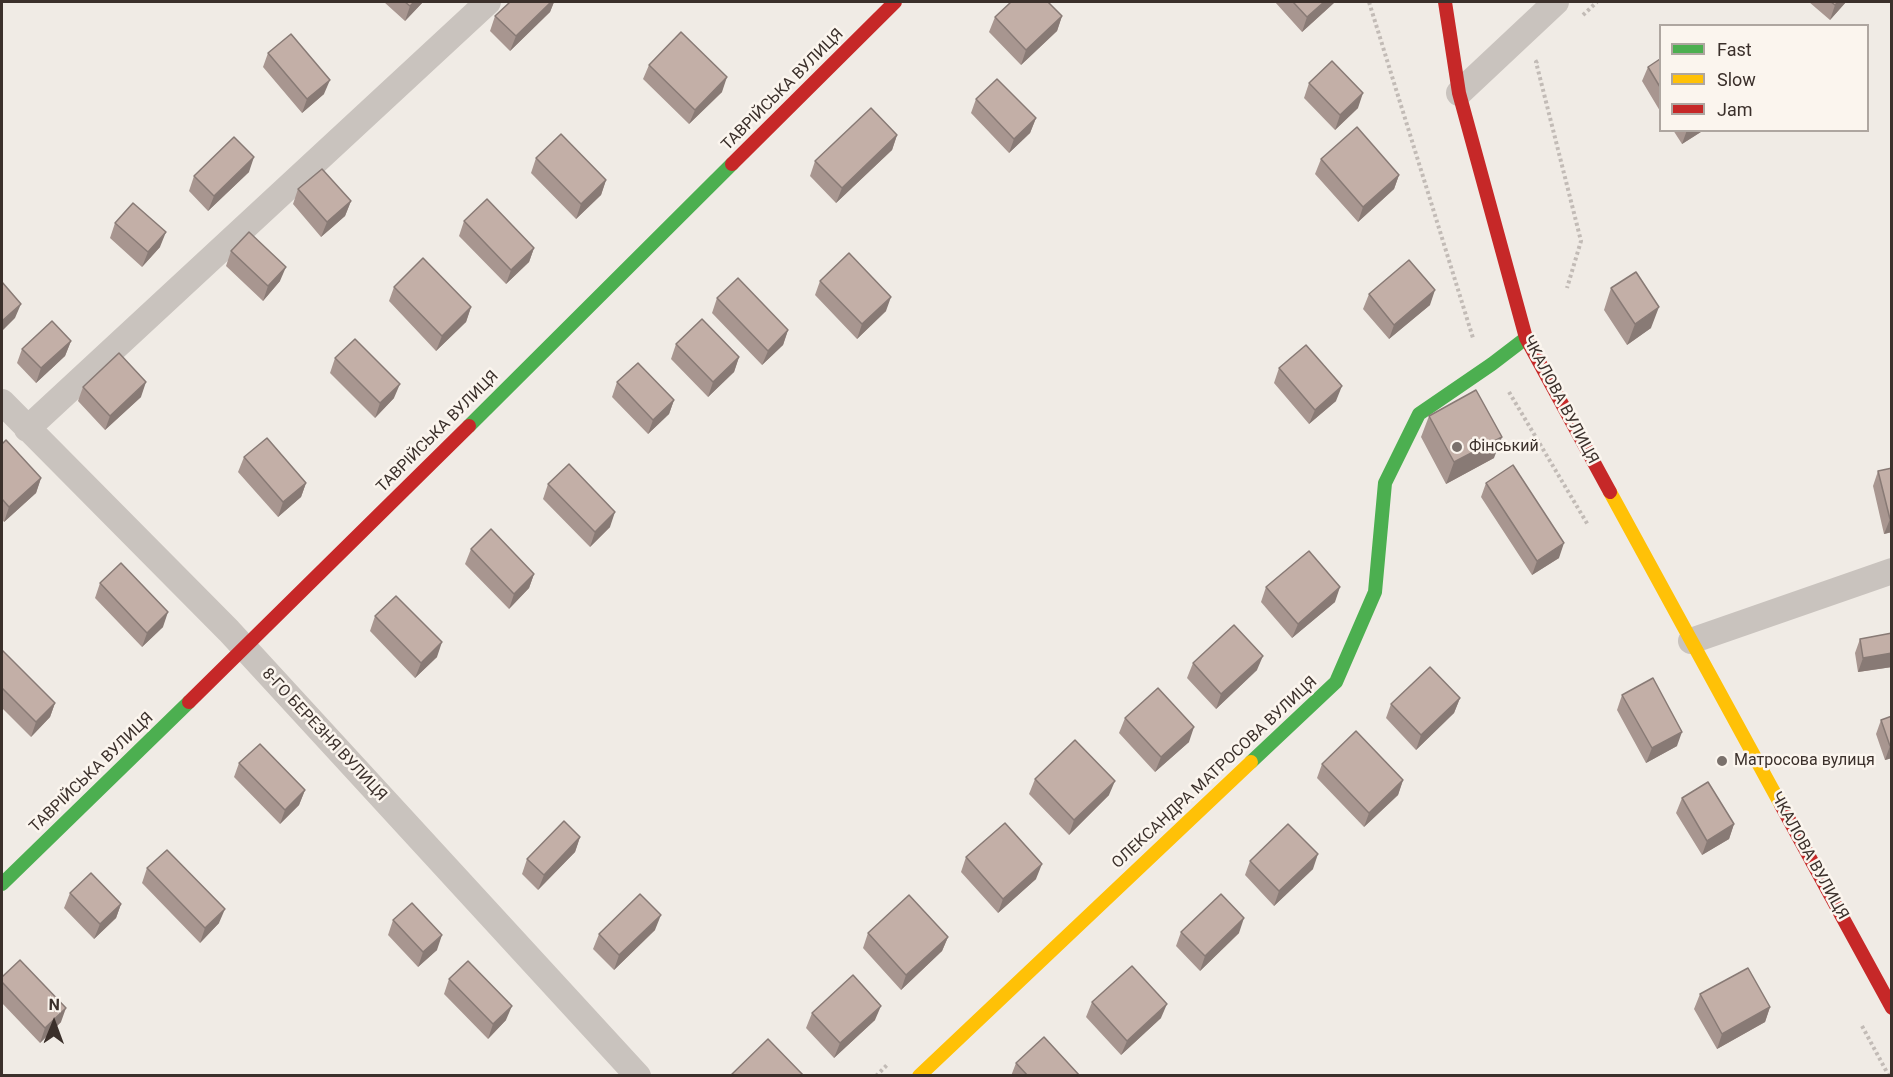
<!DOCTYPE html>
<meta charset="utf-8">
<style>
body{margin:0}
#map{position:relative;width:1893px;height:1077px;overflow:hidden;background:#f0ebe5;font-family:Roboto,sans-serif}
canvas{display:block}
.frame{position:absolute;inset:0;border:3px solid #3b302b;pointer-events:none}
.legend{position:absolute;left:1659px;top:24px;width:210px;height:108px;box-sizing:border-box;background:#fbf5ee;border:2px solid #aea6a0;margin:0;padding:8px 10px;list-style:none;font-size:18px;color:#3b302b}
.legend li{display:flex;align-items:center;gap:12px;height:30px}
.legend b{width:30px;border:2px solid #aea6a0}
.north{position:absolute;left:24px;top:993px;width:60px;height:60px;-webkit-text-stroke:4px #fbf5ee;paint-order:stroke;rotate:1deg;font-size:16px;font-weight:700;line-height:24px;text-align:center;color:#3b302b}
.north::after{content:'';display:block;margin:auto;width:21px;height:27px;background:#3b302b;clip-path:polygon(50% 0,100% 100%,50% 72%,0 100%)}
</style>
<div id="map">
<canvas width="1893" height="1077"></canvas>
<div class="frame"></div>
<ul class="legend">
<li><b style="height:8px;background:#4caf50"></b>Fast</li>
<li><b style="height:8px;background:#ffc107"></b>Slow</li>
<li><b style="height:8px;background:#c62828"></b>Jam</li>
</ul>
<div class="north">N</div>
</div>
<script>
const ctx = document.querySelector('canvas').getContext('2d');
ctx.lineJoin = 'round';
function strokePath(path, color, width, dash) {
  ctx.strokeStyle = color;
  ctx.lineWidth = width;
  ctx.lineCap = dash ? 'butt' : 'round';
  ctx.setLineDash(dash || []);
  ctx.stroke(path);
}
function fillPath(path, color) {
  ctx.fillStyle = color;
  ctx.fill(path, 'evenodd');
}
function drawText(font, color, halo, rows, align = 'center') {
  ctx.font = font + ' Roboto,sans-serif';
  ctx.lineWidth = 5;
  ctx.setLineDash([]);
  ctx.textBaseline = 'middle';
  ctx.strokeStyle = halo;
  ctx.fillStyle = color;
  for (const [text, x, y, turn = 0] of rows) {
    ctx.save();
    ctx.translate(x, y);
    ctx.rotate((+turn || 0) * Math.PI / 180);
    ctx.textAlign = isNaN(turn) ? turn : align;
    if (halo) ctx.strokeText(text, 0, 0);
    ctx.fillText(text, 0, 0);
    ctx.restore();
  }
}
strokePath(new Path2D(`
 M1369 2 1473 338
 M1583 15 1597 2
 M1538 61 1536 62 1581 241 1567 288
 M1509 392 1588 525
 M1862 1026 1889 1076
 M876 1076 888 1064`), '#c2bbb6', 4, [3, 3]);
strokePath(new Path2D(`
 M1459 93 1556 2
 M2 402 229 631 638 1076
 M27 429 488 2
 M1691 641 1892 571`), '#c9c3be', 26);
strokePath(new Path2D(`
 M469 426 732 164
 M1251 762 1336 682 1375 592 1385 483 1419 414 1492 364 1526 338
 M2 884 189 702`), '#4caf50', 14);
strokePath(new Path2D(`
 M1610 492 1781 805
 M919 1076 1251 762`), '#ffc107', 14);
strokePath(new Path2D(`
 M1445 2 1459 93 1526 338 1610 492
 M732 164 895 2
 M189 702 469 426
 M1781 805 1892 1008`), '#c62828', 14);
fillPath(new Path2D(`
 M384 2H423L405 21Z
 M510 2H554L550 12 510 51 490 31 495 16Z
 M1275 2H1335L1302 32Z
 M1809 2H1846L1830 20Z
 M1062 16 1057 31 1021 65 989 32 995 17Z
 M268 53 324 94 302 113 263 67Z
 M1660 59V111L1642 81 1648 67Z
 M649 65 722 92 689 124 643 79Z
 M1309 83 1358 108 1335 130 1304 98Z
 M976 99 1036 118 1030 133 1009 153 971 113Z
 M1673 130H1704L1682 144Z
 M897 135 892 150 836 203 810 176 815 161Z
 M536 158 606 180 601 195 576 219 531 173Z
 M1321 159 1399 175 1394 189 1358 222 1315 174Z
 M249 172 208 211 189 191 194 176Z
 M298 189 351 201 345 216 321 237 293 204Z
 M464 221 534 248 529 262 506 284 459 236Z
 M115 223 160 247 142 267 110 238Z
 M231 251 280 281 263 301 226 266Z
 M820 281 886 311 857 339 815 295Z
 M394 287 471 307 466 322 436 351 389 301Z
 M1611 288 1651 328 1627 345 1604 310Z
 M1369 294 1430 305 1389 339 1363 309Z
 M717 298 788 330 783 345 762 365 712 313Z
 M71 341 65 356 36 383 17 363 22 349Z
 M676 344 739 357 734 372 708 397 671 359Z
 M335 358 394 398 375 418 330 373Z
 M1279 368 1336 401 1309 424 1274 383Z
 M617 382 674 400 669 414 648 434 612 397Z
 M83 387 141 397 105 430 78 401Z
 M1429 416 1494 458 1446 484 1421 437Z
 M2 444 41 478 36 493 4 522 2 519Z
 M244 457 306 483 301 497 278 517 238 472Z
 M1892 468V532L1884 534 1873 486 1878 471Z
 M1486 483 1559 558 1532 575 1481 497Z
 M548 484 610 527 590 547 543 499Z
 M471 549 534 574 529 588 509 609 465 564Z
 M100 583 163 627 142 647 95 598Z
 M1266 587 1335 602 1292 638 1261 602Z
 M375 616 437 657 415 678 370 631Z
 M1892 633V667L1858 672 1855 653 1860 639Z
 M2 650 55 703 50 717 31 737 2 708Z
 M1193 663 1257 670 1216 709 1187 678Z
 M1622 695 1677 746 1646 763 1617 710Z
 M1460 698 1454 713 1416 750 1386 718 1391 704Z
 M1892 716V758L1885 760 1876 734 1881 720Z
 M1125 718 1189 742 1155 772 1119 733Z
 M239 763 305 790 299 805 280 824 234 777Z
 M1322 764 1403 780 1398 795 1364 827 1317 778Z
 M1035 779 1109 795 1069 835 1029 794Z
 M1682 798 1734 824 1729 839 1702 855 1676 813Z
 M580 837 575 852 538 890 522 874 527 859Z
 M966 857 1036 879 998 913 961 872Z
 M1250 861 1313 869 1274 906 1245 875Z
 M147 868 219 923 200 943 142 883Z
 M70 893 121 904 116 918 94 939 64 908Z
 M393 920 437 950 418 967 388 935Z
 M655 930 614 970 593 949 599 934Z
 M1181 932 1239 933 1200 971 1176 946Z
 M868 933 948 937 942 951 901 990 863 948Z
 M2 977 61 1022 40 1043 2 1003Z
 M449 979 506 1020 488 1039 444 994Z
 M1700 994 1770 1007 1765 1022 1717 1049 1694 1009Z
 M1092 1002 1161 1018 1121 1055 1086 1017Z
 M812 1013 875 1020 834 1058 806 1028Z
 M1016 1063 1080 1076H1011Z`), '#a89690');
fillPath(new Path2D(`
 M414 2H423L405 21 410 6Z
 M551 2H554L550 12 510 51 516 36Z
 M1324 2H1335L1302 32 1307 17Z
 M1838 2H1846L1830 20 1835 5Z
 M1062 16 1057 31 1021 65 1026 50Z
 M727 77 722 92 689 124 695 110Z
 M330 80 324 94 302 113 307 99Z
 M1363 93 1358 108 1335 130 1340 115Z
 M1036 118 1030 133 1009 153 1014 139Z
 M1687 130H1704L1682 144Z
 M897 135 892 150 836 203 842 188Z
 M254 157 249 172 208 211 214 196Z
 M1399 175 1394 189 1358 222 1363 207Z
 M606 180 601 195 576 219 581 204Z
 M351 201 345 216 321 237 327 222Z
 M166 232 160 247 142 267 148 252Z
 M534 248 529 262 506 284 511 270Z
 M286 267 280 281 263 301 268 286Z
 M1435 290 1430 305 1389 339 1394 325Z
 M891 297 886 311 857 339 862 324Z
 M21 304 15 318 2 331V321Z
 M471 307 466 322 436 351 442 336Z
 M1659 307 1651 328 1627 345 1635 324Z
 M788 330 783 345 762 365 768 351Z
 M71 341 65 356 36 383 41 368Z
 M739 357 734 372 708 397 713 382Z
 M146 382 141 397 105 430 110 416Z
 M400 384 394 398 375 418 380 403Z
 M1342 386 1336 401 1309 424 1315 410Z
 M674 400 669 414 648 434 653 420Z
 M1502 437 1494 458 1446 484 1454 462Z
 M41 478 36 493 4 522 9 507Z
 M306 483 301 497 278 517 283 502Z
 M615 512 610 527 590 547 595 532Z
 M1890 519H1892V532L1884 534Z
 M1564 543 1559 558 1532 575 1537 561Z
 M534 574 529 588 509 609 514 594Z
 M1340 587 1335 602 1292 638 1298 624Z
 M168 612 163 627 142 647 147 633Z
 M442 642 437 657 415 678 421 663Z
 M1892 653V667L1858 672 1863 658Z
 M1263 656 1257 670 1216 709 1221 694Z
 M1460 698 1454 713 1416 750 1421 735Z
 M55 703 50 717 31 737 36 722Z
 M1194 727 1189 742 1155 772 1161 757Z
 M1682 732 1677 746 1646 763 1652 748Z
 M1892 745V758L1885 760 1890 746Z
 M1403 780 1398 795 1364 827 1369 813Z
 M1115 781 1109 795 1069 835 1074 820Z
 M305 790 299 805 280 824 285 810Z
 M1734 824 1729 839 1702 855 1707 841Z
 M580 837 575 852 538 890 544 875Z
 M1318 854 1313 869 1274 906 1279 891Z
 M1042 864 1036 879 998 913 1003 899Z
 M121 904 116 918 94 939 100 924Z
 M225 909 219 923 200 943 205 928Z
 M661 915 655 930 614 970 619 955Z
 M1244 918 1239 933 1200 971 1205 956Z
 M442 935 437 950 418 967 423 952Z
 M948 937 942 951 901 990 906 975Z
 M1167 1004 1161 1018 1121 1055 1127 1041Z
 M512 1006 506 1020 488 1039 493 1024Z
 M881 1006 875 1020 834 1058 840 1043Z
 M1770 1007 1765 1022 1717 1049 1722 1034Z
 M66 1008 61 1022 40 1043 45 1028Z`), '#887a75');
const building = new Path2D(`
 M405 2H414L410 6Z
 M510 2H551L516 36 495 16Z
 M1011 2H1048L1062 16 1026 50 995 17Z
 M1293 2H1324L1307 17Z
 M1831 2H1838L1835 5Z
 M681 32 727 77 695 110 649 65Z
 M291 34 330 80 307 99 268 53Z
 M1660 59V87L1648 67Z
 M1332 61 1363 93 1340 115 1309 83Z
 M997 79 1036 118 1014 139 976 99Z
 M871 108 897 135 842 188 815 161Z
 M1357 127 1399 175 1363 207 1321 159Z
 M561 134 606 180 581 204 536 158Z
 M234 137 254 157 214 196 194 176Z
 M322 169 351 201 327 222 298 189Z
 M487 199 534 248 511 270 464 221Z
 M133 203 166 232 148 252 115 223Z
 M249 232 286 267 268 286 231 251Z
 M849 253 891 297 862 324 820 281Z
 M423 258 471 307 442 336 394 287Z
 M1409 260 1435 290 1394 325 1369 294Z
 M1636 272 1659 307 1635 324 1611 288Z
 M738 278 788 330 768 351 717 298Z
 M2 282 21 304 2 321Z
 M702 319 739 357 713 382 676 344Z
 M52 321 71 341 41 368 22 349Z
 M355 339 400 384 380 403 335 358Z
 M1306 345 1342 386 1315 410 1279 368Z
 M119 353 146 382 110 416 83 387Z
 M638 363 674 400 653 420 617 382Z
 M1476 390 1502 437 1454 462 1429 416Z
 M267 438 306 483 283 502 244 457Z
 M6 440 41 478 9 507 2 499V444Z
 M569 464 615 512 595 532 548 484Z
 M1513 465 1564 543 1537 561 1486 483Z
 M1892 468V519H1890L1878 471Z
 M491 529 534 574 514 594 471 549Z
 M1309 551 1340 587 1298 624 1266 587Z
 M121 563 168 612 147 633 100 583Z
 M396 596 442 642 421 663 375 616Z
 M1234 625 1263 656 1221 694 1193 663Z
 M1892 633V653L1863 658 1860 639Z
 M2 650 55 703 36 722 2 688Z
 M1430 667 1460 698 1421 735 1391 704Z
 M1653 678 1682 732 1652 748 1622 695Z
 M1158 688 1194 727 1161 757 1125 718Z
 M1892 716V745L1890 746 1881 720Z
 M1356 731 1403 780 1369 813 1322 764Z
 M1075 740 1115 781 1074 820 1035 779Z
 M260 744 305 790 285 810 239 763Z
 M1708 782 1734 824 1707 841 1682 798Z
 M564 821 580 837 544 875 527 859Z
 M1005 823 1042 864 1003 899 966 857Z
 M1288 824 1318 854 1279 891 1250 861Z
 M167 850 225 909 205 928 147 868Z
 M91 873 121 904 100 924 70 893Z
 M640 894 661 915 619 955 599 934Z
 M1221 894 1244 918 1205 956 1181 932Z
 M909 895 948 937 906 975 868 933Z
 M412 903 442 935 423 952 393 920Z
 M20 960 66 1008 45 1028 2 982V977Z
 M468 961 512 1006 493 1024 449 979Z
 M1132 966 1167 1004 1127 1041 1092 1002Z
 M1748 968 1770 1007 1722 1034 1700 994Z
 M853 975 881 1006 840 1043 812 1013Z
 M1044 1037 1080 1076H1028L1016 1063Z
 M768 1039 804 1076H730Z`);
fillPath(building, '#c3afa7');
strokePath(building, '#887a75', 1.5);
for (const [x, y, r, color] of [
 [1457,447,6,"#7a716c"],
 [1722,761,6,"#7a716c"]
]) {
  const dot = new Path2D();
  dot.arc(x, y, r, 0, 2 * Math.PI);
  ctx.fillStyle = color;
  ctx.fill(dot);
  strokePath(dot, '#fbf5ee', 2);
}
drawText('16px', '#3b302b', '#fbf5ee', [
 ["ТАВРІЙСЬКА ВУЛИЦЯ",783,90,-45],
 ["ЧКАЛОВА ВУЛИЦЯ",1560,400,62],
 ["ТАВРІЙСЬКА ВУЛИЦЯ",438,432,-45],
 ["8-ГО БЕРЕЗНЯ ВУЛИЦЯ",324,735,47],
 ["ТАВРІЙСЬКА ВУЛИЦЯ",92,773,-44],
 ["ОЛЕКСАНДРА МАТРОСОВА ВУЛИЦЯ",1215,773,-43],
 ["ЧКАЛОВА ВУЛИЦЯ",1809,856,61]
]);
drawText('16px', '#3b302b', '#fbf5ee', [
 ["Фінський",1469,447],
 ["Матросова вулиця",1734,761]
], 'left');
</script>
